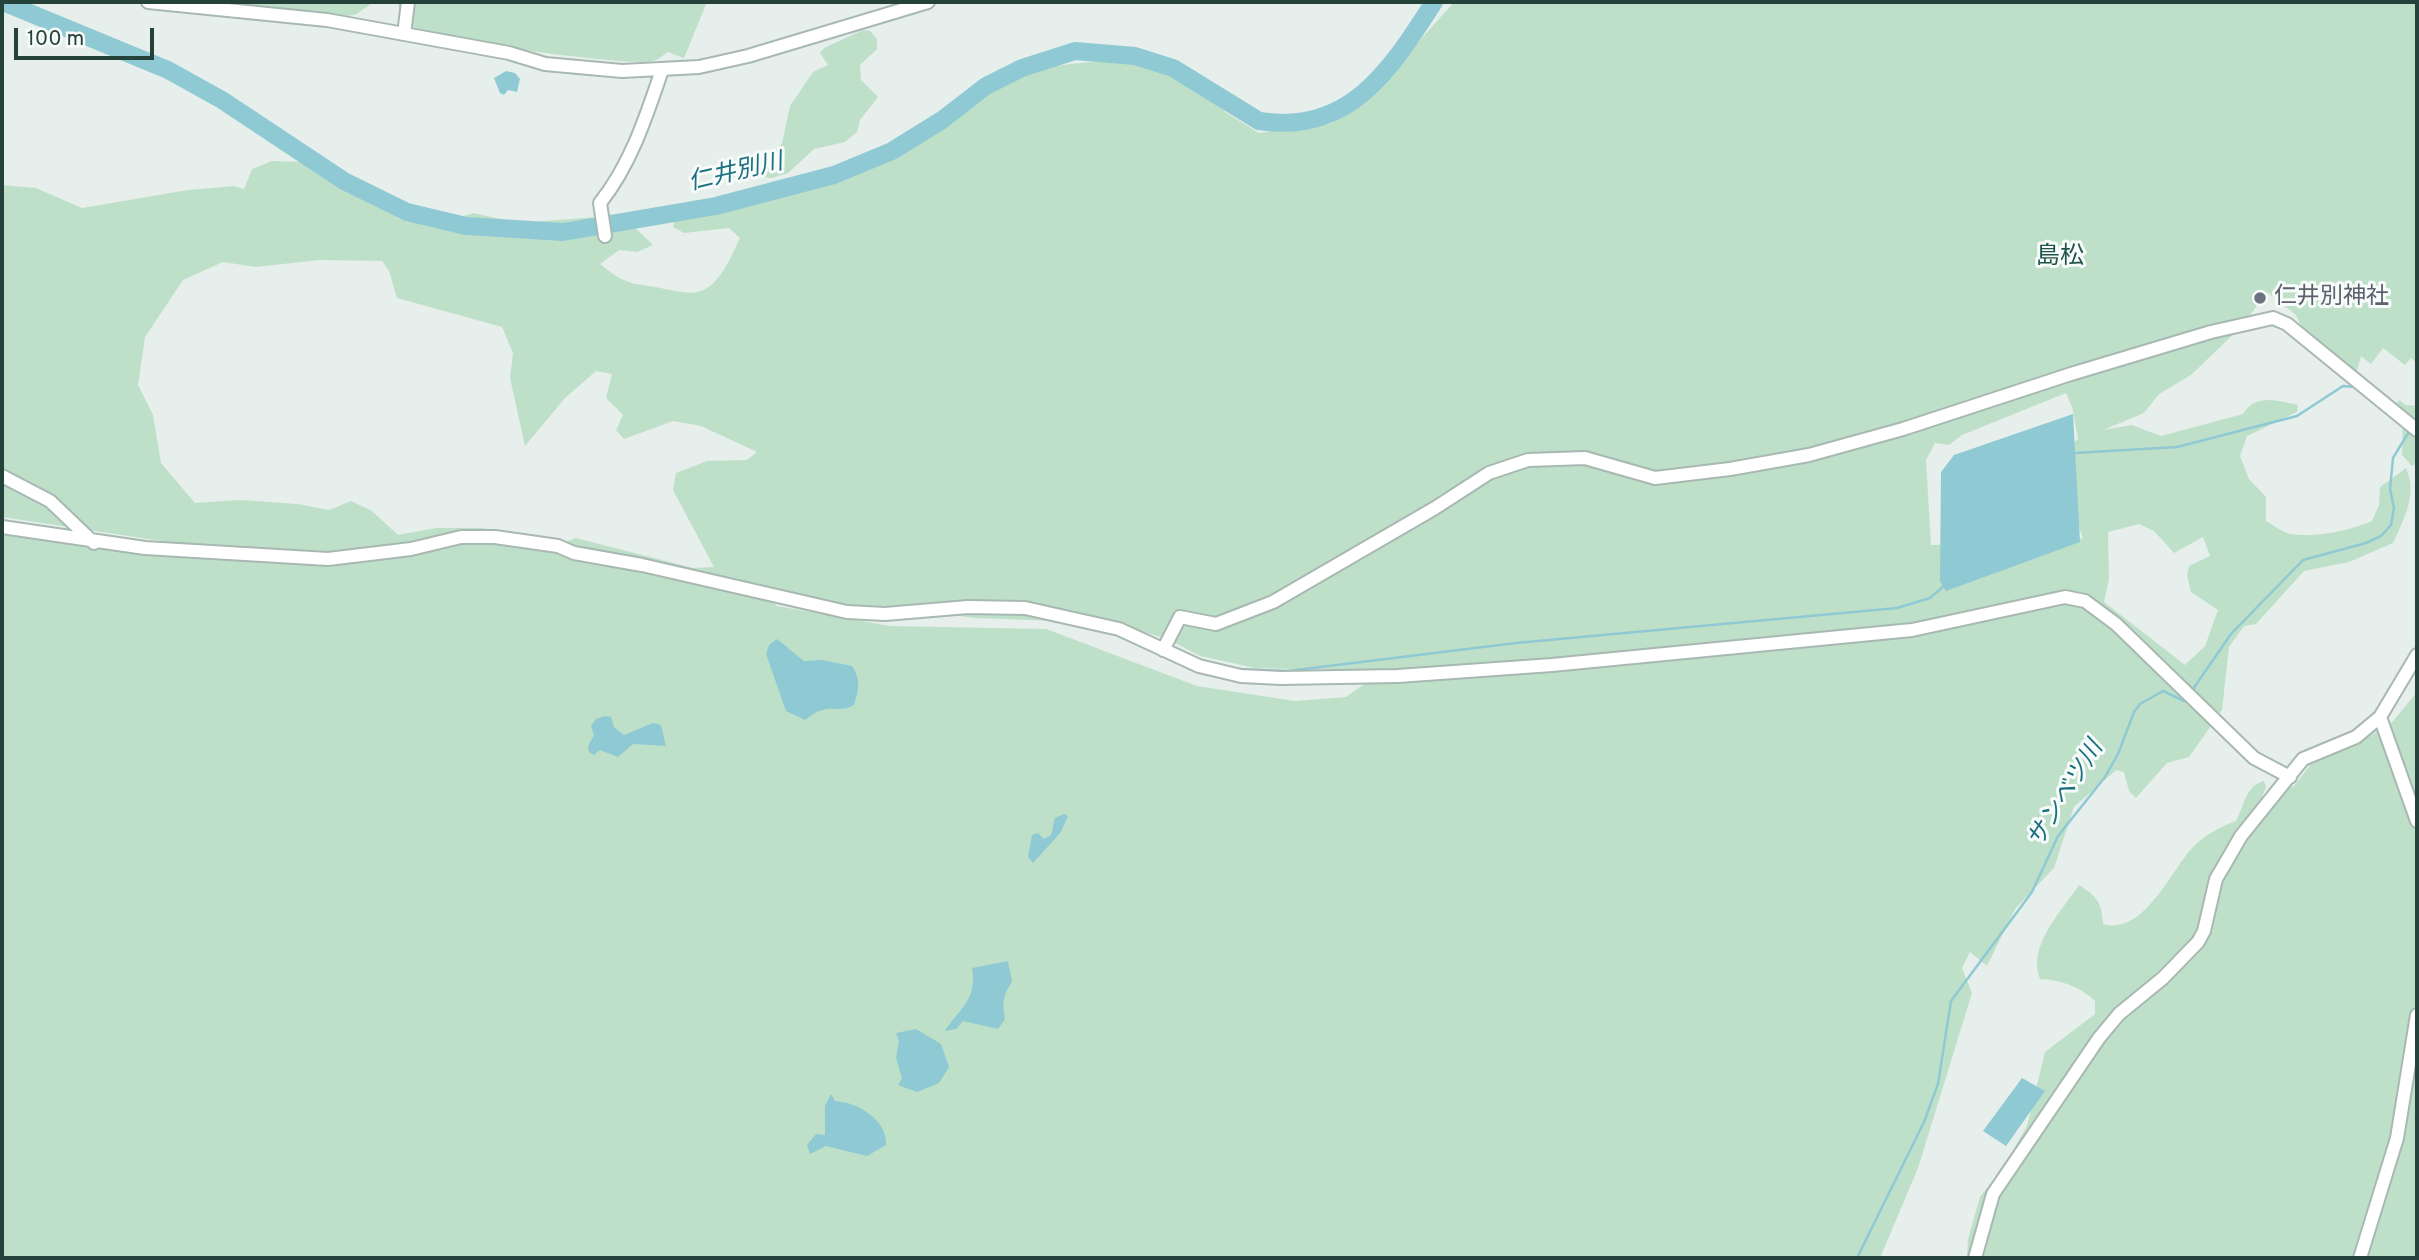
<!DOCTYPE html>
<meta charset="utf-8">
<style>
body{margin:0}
#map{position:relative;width:2419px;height:1260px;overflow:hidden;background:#e6efeb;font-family:Overpass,sans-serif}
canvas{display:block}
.frame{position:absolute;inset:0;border:4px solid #24423a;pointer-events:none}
.scale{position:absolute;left:14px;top:28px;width:140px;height:32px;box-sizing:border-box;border:4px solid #24423a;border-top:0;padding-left:9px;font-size:21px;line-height:24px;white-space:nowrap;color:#24423a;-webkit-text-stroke:5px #f7fbf9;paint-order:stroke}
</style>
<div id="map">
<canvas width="2419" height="1260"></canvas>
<div class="frame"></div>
<div class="scale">100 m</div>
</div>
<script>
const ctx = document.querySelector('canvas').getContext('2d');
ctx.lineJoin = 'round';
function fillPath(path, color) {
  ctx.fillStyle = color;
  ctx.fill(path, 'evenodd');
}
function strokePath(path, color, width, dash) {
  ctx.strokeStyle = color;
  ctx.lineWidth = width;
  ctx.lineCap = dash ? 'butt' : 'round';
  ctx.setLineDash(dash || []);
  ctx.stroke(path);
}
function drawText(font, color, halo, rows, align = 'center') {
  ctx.font = font + ' Overpass,"Noto Sans JP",sans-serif';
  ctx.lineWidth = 6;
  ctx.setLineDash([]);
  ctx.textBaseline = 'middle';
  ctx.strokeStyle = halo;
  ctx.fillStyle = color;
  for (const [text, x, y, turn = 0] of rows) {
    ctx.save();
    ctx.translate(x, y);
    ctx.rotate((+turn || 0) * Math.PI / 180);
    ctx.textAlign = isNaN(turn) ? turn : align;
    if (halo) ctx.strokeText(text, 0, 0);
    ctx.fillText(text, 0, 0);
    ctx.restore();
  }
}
fillPath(new Path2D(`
 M203 2H374L355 15 335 16Z
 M398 2H707L684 58 668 52C662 56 657 61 649 62 617 64 431 41 410 25 402 18 400 11 398 2Z
 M1454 2H2417V363L2411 358 2405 365 2383 348 2371 364 2361 356 2356 374 2305 334 2296 315 2267 292 2242 326 2191 375 2159 394 2144 413 2103 430 2132 425 2161 436 2243 414C2256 393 2277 401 2298 405L2297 412 2247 436 2240 456 2249 479 2266 497V521C2273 525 2282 532 2290 534 2316 538 2348 531 2372 521L2379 505 2380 487 2406 468C2418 493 2404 519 2393 543L2349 562 2304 571 2256 624 2244 626 2229 647 2222 710 2189 757 2167 763 2136 798 2129 791 2124 772 2116 770 2074 807 2054 868 2015 909 1987 966 1970 952 1962 968 1972 993 1918 1168 1880 1258H2V532L82 547 254 561 188 545 2 517V185L36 188 82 208 188 190 234 186 244 189 252 169 272 161 304 162 360 197 396 215 398 219 417 207 458 218 473 213 519 223 622 215 653 245 637 252 619 250 600 264C630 289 636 282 670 290 683 292 694 296 707 288 723 278 732 254 740 238L729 228 684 233 673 227 675 219 820 188 874 165 916 142 941 115 997 83 1035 69 1070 64 1110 60 1181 74 1212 97 1225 112 1259 133 1330 124 1365 102ZM319 260 382 261 389 271 397 298 502 327 513 353 510 378 525 446 565 398 596 371 612 374 606 398 623 415 616 430 624 439 673 421 701 426 757 452 747 460 707 461 676 473 673 490 714 567 693 568 576 538 565 542 482 528H436L398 535 372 511 351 501 329 510 298 504 240 500 195 503 161 463 153 415 138 385 145 337 183 280 223 262 256 267ZM2066 393 2072 407 2078 439 2067 449 2069 502 2083 538 2069 542 1931 545 1926 460 1935 443 1949 445 1962 435ZM2139 524 2154 531 2174 553 2203 537 2210 556 2189 566 2187 575 2191 592 2218 610 2205 646 2185 665 2104 602 2109 579 2108 532ZM772 600 855 610 906 608 974 618 1112 623 1168 639 1200 656 1255 668 1373 671 1371 679 1346 697 1295 701 1197 686 1046 629 890 626 777 606Z
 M863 30 870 31 877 39V49L860 65 861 80 878 97 860 120 857 132 845 142 814 149 788 173 772 178 760 177 756 172 758 158 777 149 782 143 790 106 813 72 828 65 820 53 824 48Z
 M2399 400 2406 405 2417 406V463L2412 466 2402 455 2403 414 2395 407Z
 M2417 692V1258H1967L1968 1239 1980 1197 2003 1168 2027 1126 2045 1052 2095 1014V1001C2080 986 2060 980 2040 979 2027 946 2061 912 2079 885 2097 896 2102 903 2103 924 2144 936 2171 870 2193 847 2205 835 2221 826 2236 821 2244 806 2246 785 2264 781L2266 787 2262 797 2294 786 2315 759 2359 743 2378 731 2384 732Z`), '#bfe0c8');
fillPath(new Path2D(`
 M506 71 515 73 520 79 517 92 508 90 504 95 500 93 494 78Z
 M2073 414 2080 542 1946 591 1940 581 1941 472 1954 455Z
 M777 639 804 661 822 660 852 666C861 680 859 689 854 705 836 715 829 700 805 720L786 711 766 654 769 645Z
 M605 716 611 717 614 727 624 735 653 723 661 725 666 746 633 744 618 757 600 750 594 755 589 752 588 746 594 735 591 726 596 719Z
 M1064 814 1068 816 1061 832 1033 863 1028 857 1032 835 1038 833 1044 839 1051 835 1055 818Z
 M1008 961 1012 982C1003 994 1002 1004 1005 1019L998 1029 963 1021 956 1029 945 1031C961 1006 977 1001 972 968Z
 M916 1029 941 1044 949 1067 939 1083 917 1092 898 1085 902 1078 896 1058 899 1041 896 1033Z
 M2022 1078 2045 1091 2006 1146 1983 1131Z
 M831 1094 835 1101C857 1102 888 1120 886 1145L867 1156 826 1146 810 1154 807 1145 816 1134 825 1135V1106Z`), '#8ec9d4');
strokePath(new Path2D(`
 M2 15 6 3
 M2075 453 2177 447 2297 416 2343 386 2356 387
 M1237 669 1288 671 1516 643 1897 608 1930 598 1945 585
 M2191 692 2231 634 2303 560 2366 543 2381 536 2391 525 2394 508 2390 489 2393 458 2410 430
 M1857 1258 1924 1122 1938 1084 1951 1001 2032 892 2058 836 2105 777 2118 754 2134 712 2140 704 2163 691 2184 701 2187 697`), '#8ec9d4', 2.5);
strokePath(new Path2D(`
 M3 2 168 70 222 100 344 181 407 212 466 226 563 232 716 206 834 175 892 151 942 120 986 86 1022 68 1075 51 1135 56 1173 68 1259 121C1350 135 1391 69 1434 2`), '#8ec9d4', 18);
const minor = new Path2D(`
 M148 2 327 20 509 53 545 64 622 71 699 67 748 56 928 2
 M404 34 408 2
 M605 236 600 203C631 164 646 117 662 70
 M2 476 50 501 94 543
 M2 527 145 548 328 559 411 549 461 537H495L558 546 574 553 642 565 847 612 885 614 968 607 1025 608 1119 629 1199 666 1241 676 1281 678 1398 676 1552 665 1912 630 2065 597 2085 601 2116 624 2254 758 2290 777
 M1163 650 1180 617 1216 624 1273 602 1435 508 1489 473 1528 460 1585 458 1655 478 1730 469 1809 455 1903 429 2071 374 2211 332 2273 318 2287 324 2417 430
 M2380 717 2417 821
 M1975 1258 1993 1194 2099 1038 2119 1014 2163 978 2198 942 2204 931 2216 879 2226 862 2241 836 2303 759 2356 737 2380 717 2417 655
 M2360 1258 2397 1138 2417 1015`);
strokePath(minor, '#a8b8b2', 16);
strokePath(minor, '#fff', 12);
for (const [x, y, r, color] of [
 [2260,298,7,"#6b7280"]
]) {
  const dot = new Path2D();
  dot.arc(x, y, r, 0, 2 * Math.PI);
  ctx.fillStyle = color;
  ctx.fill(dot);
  strokePath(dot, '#f7fbf9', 2.5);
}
drawText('23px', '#5b616d', '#f7fbf9', [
 ["仁井別神社",2274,298]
], 'left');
drawText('italic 24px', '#1c6f80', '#f7fbf9', [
 ["仁井別川",736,174,-13],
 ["サンベツ川",2067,795,-58]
]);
drawText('24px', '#1f5548', '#f7fbf9', [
 ["島松",2060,258]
]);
</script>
